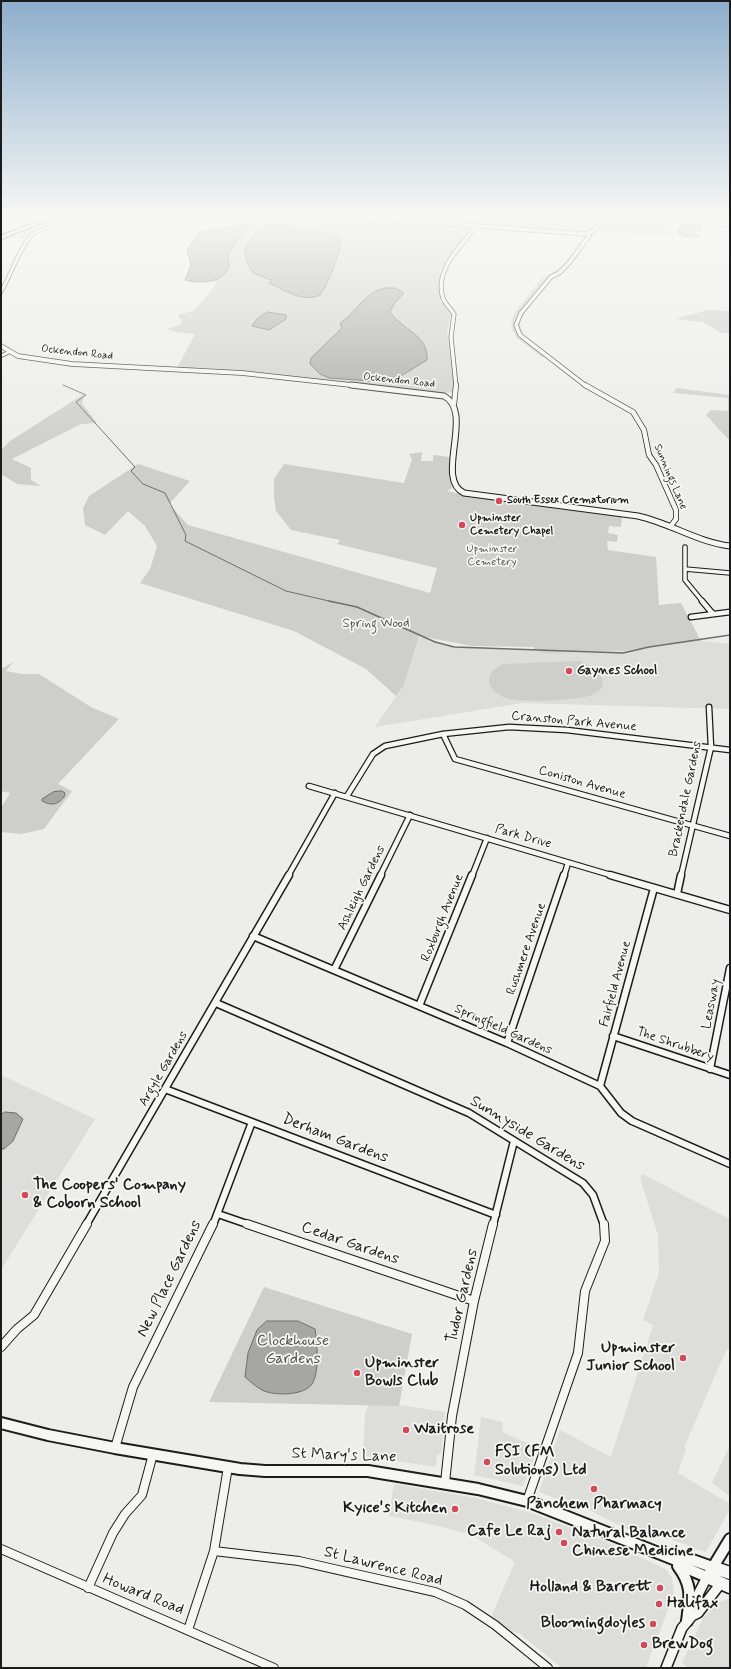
<!DOCTYPE html>
<style>
body{margin:0}
#map{position:relative;width:731px;height:1669px;overflow:hidden;background:#edede9;font-family:Mynerve,sans-serif}
canvas{display:block}
.frame{position:absolute;inset:0;border:2px solid #1c1c1c;pointer-events:none}
</style>
<div id="map">
<canvas width="731" height="1669"></canvas>
<div class="frame"></div>
</div>
<script>
const ctx = document.querySelector('canvas').getContext('2d');
ctx.lineJoin = 'round';
function fillPath(path, color) {
  ctx.fillStyle = color;
  ctx.fill(path, 'evenodd');
}
function strokePath(path, color, width, dash) {
  ctx.strokeStyle = color;
  ctx.lineWidth = width;
  ctx.lineCap = dash ? 'butt' : 'round';
  ctx.setLineDash(dash || []);
  ctx.stroke(path);
}
function drawText(font, color, halo, rows, align = 'center') {
  ctx.font = font + ' Mynerve,sans-serif';
  ctx.lineWidth = 3.5;
  ctx.setLineDash([]);
  ctx.textBaseline = 'middle';
  ctx.strokeStyle = halo;
  ctx.fillStyle = color;
  for (const [text, x, y, turn = 0] of rows) {
    ctx.save();
    ctx.translate(x, y);
    ctx.rotate((+turn || 0) * Math.PI / 180);
    ctx.textAlign = isNaN(turn) ? turn : align;
    if (halo) ctx.strokeText(text, 0, 0);
    ctx.fillText(text, 0, 0);
    ctx.restore();
  }
}
fillPath(new Path2D(`
 M419 636 454 646 538 650H630L701 641 730 644V709L522 703 375 727 404 685Z
 M1 1075 95 1119 1 1270Z
 M642 1174 730 1219V1350L727 1349 719 1366 684 1448 686 1449 678 1473 730 1504V1509L707 1550 705 1552 668 1538 667 1539 630 1531 593 1512 539 1492 560 1430 611 1457 653 1325 643 1320 659 1273 658 1235 640 1178Z
 M381 1402 445 1412 441 1454H437L436 1467 363 1456 365 1414 369 1403Z
 M481 1417 503 1422 502 1432 538 1448 523 1486 474 1475Z
 M730 1445V1496L712 1483Z
 M395 1484 476 1498 532 1513 602 1540 666 1569 672 1578 674 1594 646 1668H562L519 1633 513 1632 491 1617 515 1562 472 1535 439 1526 389 1516 393 1489Z
 M730 1598V1668H686V1666L682 1663 703 1618 718 1603Z`), '#ddddda');
fillPath(new Path2D(`
 M24 217H37L1 232 4 225H11L13 221Z
 M258 217H730V224L683 221 672 226 669 232 675 237 597 231 563 274C547 277 528 309 519 322L523 335 552 358 542 357 517 338 511 329 513 315 540 280 557 269 566 261 584 236 473 230 440 270V300L451 315 447 332 454 386 453 392 441 394 210 368H177L195 334 176 332 167 329 181 324V320L178 317 180 314 194 311 217 283 209 281 217 279 229 264 227 254 248 224 253 223Z
 M61 218 67 220 33 232 23 240 18 237 1 244V242Z
 M708 310 730 311V333H721L703 322 675 319Z
 M676 388 730 395V441L706 415 711 410 728 411V398L674 393Z
 M84 394 82 403 97 423 81 424 12 459 31 468V480L41 486 17 484 1 474V450L10 441Z
 M422 452 421 461H433V455L449 457 452 488 447 491 470 496 622 517 621 527 609 526 608 533 618 535 617 542 607 541 608 550 656 557 659 605 681 603 701 641 630 650 544 653 534 649V647L472 646 419 636 404 685 396 696 366 669 294 631 140 583 150 569 157 546 145 526 128 511 105 535 85 525 83 508 89 496 138 464 190 481 169 504 188 525 430 593 437 568 337 544 340 540 291 530 276 511 274 497V479L284 464 404 483 412 459 409 454Z
 M579 661C594 665 617 684 592 695 580 700 522 703 509 699 501 697 491 691 489 682 488 673 496 667 503 664Z
 M13 662 6 671 22 674H39L91 707 119 719 58 784 72 791 44 829 21 834 1 832V808L10 793 1 791V669Z
 M264 1287 412 1334 399 1406 209 1402Z`), '#cececb');
const water = new Path2D(`
 M688 223 700 225 702 231H692L700 236 687 237 678 234 680 226Z
 M248 224 228 254C228 257 229 261 229 264 228 283 198 284 185 280L191 265 187 250 199 232Z
 M268 224 283 225 339 235C345 245 327 286 320 295 302 303 285 290 269 283L271 280 253 273 246 260 245 250C251 240 256 226 268 224Z
 M386 288H395L403 292V294L394 304 390 312C402 330 429 335 427 360L394 380 384 382 329 378 320 374 310 364 311 358 342 328 340 323C356 313 365 291 386 288Z
 M267 312 286 315V319L269 330 252 326 257 319Z
 M62 791 65 793 64 797C57 805 52 806 42 801V799L53 792Z
 M5 1112 16 1113 23 1119 13 1141 4 1149H1V1115Z
 M267 1321H298L315 1329C317 1343 320 1372 312 1384 304 1396 273 1396 262 1390 256 1387 250 1381 245 1377L248 1353 257 1330Z`);
fillPath(water, '#a6a6a3');
strokePath(water, '#6f6f6d', 1);
strokePath(new Path2D(`
 M63 385 86 395 76 402 135 467 131 471 143 484 165 493 186 535 185 541 286 591 333 602`), '#6f6f6d', 1);
strokePath(new Path2D(`
 M329 601 357 607 435 642 454 647 623 653 649 647 730 635`), '#6f6f6d', 1.5);
const minorFar4 = new Path2D(`
 M1 292C11 275 17 253 30 237 42 223 91 219 110 217
 M1 356 9 352`);
const minorFar3 = new Path2D(`
 M685 547V580L703 602
 M685 569 730 573`);
const minorFar2 = new Path2D(`
 M702 601 713 614
 M691 617 730 612
 M443 734 455 759 730 836
 M309 786 614 876
 M347 796 373 754 385 746 443 734 509 727 567 730 730 750
 M288 876 335 793
 M380 876 410 815
 M472 876 487 838
 M564 876 568 863
 M681 876 711 747 709 707`);
const minorFar1 = new Path2D(`
 M610 875 730 910
 M677 894 681 875
 M253 936 507 1043 600 1086 621 1113 632 1121 730 1164
 M334 970 381 875
 M216 1003 469 1113 583 1183 593 1195 604 1225
 M419 1006 472 875
 M613 1036 730 1075
 M507 1043 564 875
 M710 1069 730 968
 M600 1086 654 888
 M165 1089 496 1215
 M218 1214 250 1225
 M86 1225 289 875
 M213 1225 252 1122
 M493 1225 514 1141`);
const minor = new Path2D(`
 M247 1224 474 1301
 M1 1347 17 1329 34 1315 87 1224
 M115 1448 133 1387 213 1224
 M445 1483 452 1416 474 1301 493 1224
 M527 1501 578 1353 585 1291 605 1241 604 1224
 M1 1549 274 1668
 M214 1551 299 1561 435 1592 465 1605 495 1625 548 1668
 M88 1588 113 1533 125 1514 142 1495 153 1454
 M188 1630 214 1551 228 1467`);
const tertiaryFar2 = new Path2D(`
 M305 217 436 223 585 234 595 230 606 217
 M640 217 730 225
 M456 386 451 337 454 314C451 309 445 304 443 298 434 271 460 246 476 227
 M586 386 520 335 516 325 521 313 551 277 559 273 569 263 589 236`);
const tertiaryFar1 = new Path2D(`
 M585 385 633 412 644 430 649 455 656 465 676 510V519L670 527
 M454 404 456 385`);
const tertiary = new Path2D(`
 M692 1606 707 1577
 M666 1668 682 1628 692 1616 698 1613 721 1583`);
const secondaryFar2 = new Path2D(`
 M1 346 18 356 72 364 242 373 360 386`);
const secondaryFar1 = new Path2D(`
 M351 385 444 396C475 412 434 479 464 493L638 516C670 523 697 542 730 546`);
const secondary = new Path2D(`
 M1 1423 48 1435 115 1448 240 1469 265 1471H368L478 1489 527 1501 676 1560 686 1568 707 1577 730 1539
 M676 1560 687 1558 712 1567
 M678 1566C693 1586 690 1598 687 1621`);
const primary = new Path2D(`
 M712 1567 730 1573
 M707 1577 730 1587`);
const motorway = new Path2D(`
 M49 217H55L1 239V236Z`);
strokePath(minorFar4, '#1c1c1c', 4.5);
strokePath(minorFar3, '#1c1c1c', 5.5);
strokePath(minorFar2, '#1c1c1c', 7);
strokePath(minorFar1, '#1c1c1c', 9);
strokePath(minor, '#1c1c1c', 10);
strokePath(tertiaryFar2, '#1c1c1c', 5);
strokePath(tertiaryFar1, '#1c1c1c', 6);
strokePath(tertiary, '#1c1c1c', 12);
strokePath(secondaryFar2, '#1c1c1c', 5.5);
strokePath(secondaryFar1, '#1c1c1c', 7);
strokePath(secondary, '#1c1c1c', 14);
strokePath(primary, '#1c1c1c', 15);
strokePath(motorway, '#1c1c1c', 3);
strokePath(minorFar4, '#f6f6f2', 3);
strokePath(minorFar3, '#f6f6f2', 3.5);
strokePath(minorFar2, '#f6f6f2', 4.5);
strokePath(minorFar1, '#f6f6f2', 6);
strokePath(minor, '#f6f6f2', 8);
strokePath(tertiaryFar2, '#f6f6f2', 3.5);
strokePath(tertiaryFar1, '#f6f6f2', 4.5);
strokePath(tertiary, '#f6f6f2', 9);
strokePath(secondaryFar2, '#f6f6f2', 4);
strokePath(secondaryFar1, '#f6f6f2', 5);
strokePath(secondary, '#f6f6f2', 10);
strokePath(primary, '#f6f6f2', 12);
fillPath(motorway, '#f6f6f2');
strokePath(new Path2D(`
 M1 225 6 217`), '#1c1c1c', 1);
const sky = ctx.createLinearGradient(0, 0, 0, 451);
sky.addColorStop(0, '#8daecc');
sky.addColorStop(0.48, '#f7f7f5');
sky.addColorStop(1, '#f7f7f500');
ctx.fillStyle = sky;
ctx.fillRect(0, 0, 731, 451);
for (const [x, y, r, color] of [
 [499,501,4,"#d1495b"],
 [462,525,4,"#d1495b"],
 [569,671,4,"#d1495b"],
 [25,1195,4,"#d1495b"],
 [683,1358,4,"#d1495b"],
 [357,1373,4,"#d1495b"],
 [406,1430,4,"#d1495b"],
 [487,1462,4,"#d1495b"],
 [594,1489,4,"#d1495b"],
 [455,1509,4,"#d1495b"],
 [559,1532,4,"#d1495b"],
 [564,1543,4,"#d1495b"],
 [660,1588,4,"#d1495b"],
 [659,1604,4,"#d1495b"],
 [653,1624,4,"#d1495b"],
 [644,1645,4,"#d1495b"]
]) {
  const dot = new Path2D();
  dot.arc(x, y, r, 0, 2 * Math.PI);
  ctx.fillStyle = color;
  ctx.fill(dot);
  strokePath(dot, '#f6f6f2', 1.5);
}
drawText('11px', '#1c1c1c', '#f6f6f2', [
 ["Ockendon Road",77,353,6],
 ["Ockendon Road",399,381,6],
 ["Sunnings Lane",670,477,67]
]);
drawText('bold 11px', '#1c1c1c', '#f6f6f2', [
 ["South Essex Crematorium",507,501],
 ["Upminster",470,519],
 ["Cemetery Chapel",470,532]
], 'left');
drawText('11px', '#515151', '#f6f6f2', [
 ["Upminster",492,550],
 ["Cemetery",492,563]
]);
drawText('13px', '#515151', '#f6f6f2', [
 ["Spring Wood",376,624]
]);
drawText('bold 13px', '#1c1c1c', '#f6f6f2', [
 ["Gaynes School",577,671]
], 'left');
drawText('13px', '#1c1c1c', '#f6f6f2', [
 ["Cranston Park Avenue",574,722,5],
 ["Coniston Avenue",582,783,16],
 ["Brackendale Gardens",686,799,-78],
 ["Park Drive",523,837,16],
 ["Ashleigh Gardens",362,888,-64],
 ["Roxburgh Avenue",443,918,-68],
 ["Rushmere Avenue",527,949,-71],
 ["Fairfield Avenue",616,984,-75],
 ["Leasway",712,1004,-79],
 ["Springfield Gardens",503,1030,24],
 ["The Shrubbery",675,1045,19],
 ["Argyle Gardens",164,1069,-60]
]);
drawText('16px', '#1c1c1c', '#f6f6f2', [
 ["Sunnyside Gardens",527,1134,31],
 ["Derham Gardens",335,1139,21],
 ["Cedar Gardens",350,1244,19],
 ["New Place Gardens",170,1279,-64],
 ["Tudor Gardens",463,1296,-77],
 ["St Mary's Lane",344,1456,2],
 ["St Lawrence Road",383,1567,14],
 ["Howard Road",143,1595,22]
]);
drawText('bold 16px', '#1c1c1c', '#f6f6f2', [
 ["The Coopers' Company",33,1186],
 ["& Coborn School",33,1204],
 ["Upminster",675,1349,"right"],
 ["Junior School",675,1367,"right"],
 ["Upminster",365,1364],
 ["Bowls Club",365,1382],
 ["Waitrose",414,1430],
 ["FSI (FM",495,1453],
 ["Solutions) Ltd",495,1471],
 ["Panchem Pharmacy",594,1505,"center"],
 ["Kyice's Kitchen",447,1509,"right"],
 ["Cafe Le Raj",551,1532,"right"],
 ["Natural Balance",572,1534],
 ["Chinese Medicine",572,1552],
 ["Holland & Barrett",652,1588,"right"],
 ["Halifax",667,1604],
 ["Bloomingdoyles",645,1624,"right"],
 ["BrewDog",652,1645]
], 'left');
drawText('16px', '#515151', '#f6f6f2', [
 ["Clockhouse",293,1342],
 ["Gardens",293,1360]
]);
</script>
